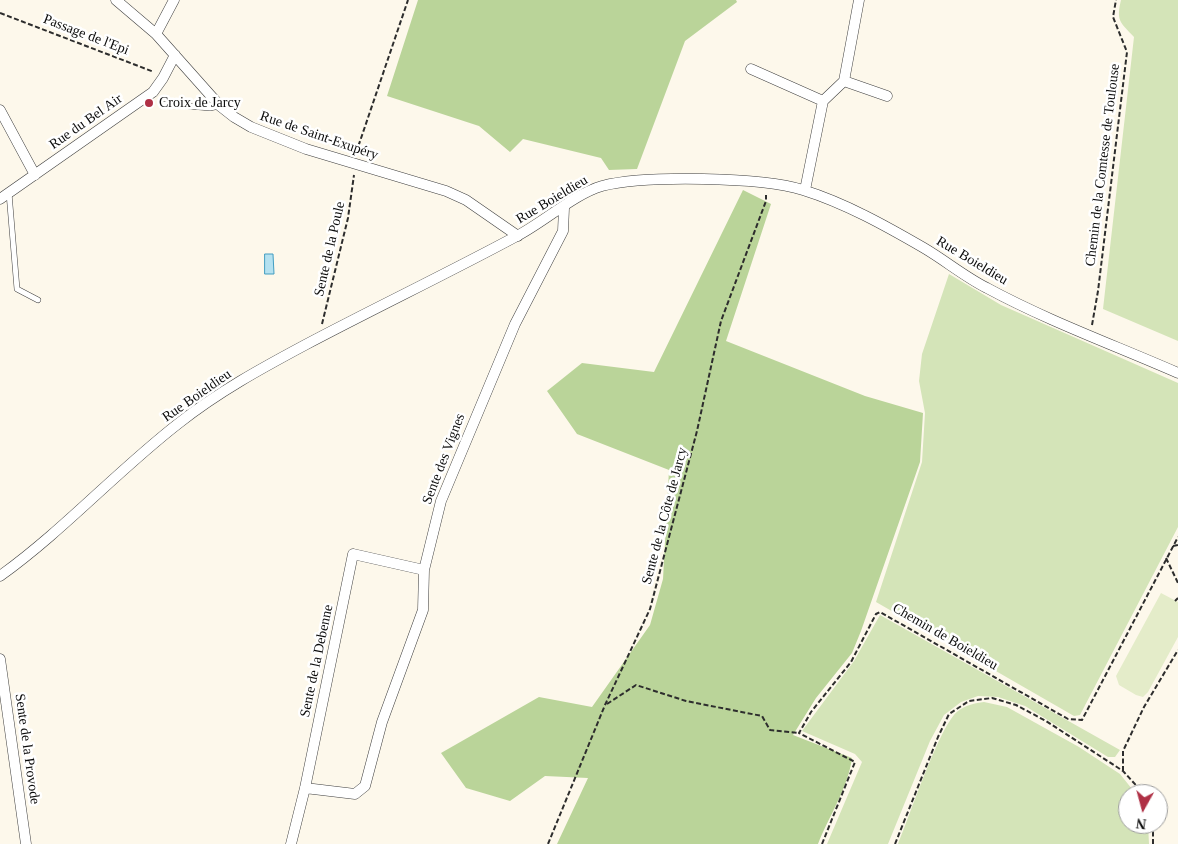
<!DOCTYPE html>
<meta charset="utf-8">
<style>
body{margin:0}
#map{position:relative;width:1178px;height:844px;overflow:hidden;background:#fdf8eb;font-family:"Times New Roman",serif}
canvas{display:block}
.north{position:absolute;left:1118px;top:784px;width:50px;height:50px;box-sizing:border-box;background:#fff;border:1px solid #9d9d9d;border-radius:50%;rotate:187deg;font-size:14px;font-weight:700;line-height:20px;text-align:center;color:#0b0b0b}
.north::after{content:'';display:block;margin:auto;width:18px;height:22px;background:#af3045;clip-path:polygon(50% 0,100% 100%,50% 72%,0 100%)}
</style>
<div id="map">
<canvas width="1178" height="844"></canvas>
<div class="north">N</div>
</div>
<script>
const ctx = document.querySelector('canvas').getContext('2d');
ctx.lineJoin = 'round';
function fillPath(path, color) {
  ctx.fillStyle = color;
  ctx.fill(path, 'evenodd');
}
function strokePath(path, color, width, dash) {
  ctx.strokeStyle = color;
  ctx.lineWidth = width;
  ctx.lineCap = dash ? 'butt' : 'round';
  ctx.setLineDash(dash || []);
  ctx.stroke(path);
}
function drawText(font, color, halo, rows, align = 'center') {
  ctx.font = font + ' "Times New Roman",serif';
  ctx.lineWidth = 5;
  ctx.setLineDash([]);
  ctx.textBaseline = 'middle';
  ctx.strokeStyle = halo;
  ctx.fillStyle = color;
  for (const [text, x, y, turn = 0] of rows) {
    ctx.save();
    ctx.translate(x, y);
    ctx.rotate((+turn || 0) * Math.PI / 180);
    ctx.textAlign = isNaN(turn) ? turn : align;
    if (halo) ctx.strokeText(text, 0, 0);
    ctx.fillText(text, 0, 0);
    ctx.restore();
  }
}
fillPath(new Path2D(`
 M1121 0H1178V341L1103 309 1134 37C1120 22 1116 21 1121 0Z
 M949 274 1001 305 1178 383V527L1080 715 1074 716 876 602 922 462 925 413 919 381 922 354Z
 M880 615 1120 750 1115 757H1108L1025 706 998 697 978 696 961 702 944 715 930 741 888 844H827L862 762 855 754 802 731 854 661Z
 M984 702 1007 707 1079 747 1120 774 1136 794H1128V824H1148L1149 844H898C909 818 940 724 958 711 966 705 975 703 984 702Z`), '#d4e4b8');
fillPath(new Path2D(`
 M418 0H736L737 2 685 41 637 169 609 170 601 158 523 139 510 152 479 126 387 96Z
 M743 190 771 204 726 341 865 396 923 413 920 462 861 631 852 653 816 698 793 735 852 758C848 788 829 816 818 844H557L588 778 545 776 510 801 466 788 441 753 539 697 592 707 650 625 663 579 669 470 577 434 547 391 582 363 654 372Z`), '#bad499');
fillPath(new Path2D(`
 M1161 593 1178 602V637L1148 692 1143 697 1136 695 1119 685 1116 676Z`), '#e4ecc9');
const water = new Path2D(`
 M265 254H273L274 274H265Z`);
fillPath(water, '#b4e1f0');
strokePath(water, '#429dc1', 1);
const service = new Path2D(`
 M165 104 210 108 219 106
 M9 193 17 289 38 300`);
const minor = new Path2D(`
 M116 0 156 34 220 106 234 117 251 127 306 149 446 191 466 200 518 236
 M156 34 174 0
 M751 69 823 101
 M844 81 887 96
 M0 110 35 175
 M805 190 823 101 844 81 859 0
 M0 199 153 92 163 78 175 55
 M0 576C64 530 117 471 179 423 218 392 262 368 305 345 375 308 446 274 515 237 543 223 574 194 602 186 645 175 762 177 803 190 845 203 886 226 924 248 946 261 965 277 987 288 1048 321 1114 345 1178 373
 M0 659 26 844
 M305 788 355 794 365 786 382 722 423 610 424 570 441 501 515 324 563 231 564 208
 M291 844 305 788 353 554 424 570`);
strokePath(service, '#3e3e3e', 6);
strokePath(minor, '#3e3e3e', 11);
strokePath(new Path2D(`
 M0 13 154 72
 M356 153 408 0
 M322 324 348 218 354 175
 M1092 325 1098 291 1127 52 1113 17 1116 0
 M1173 546 1178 545
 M1166 558 1178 583
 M1175 601 1178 598
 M607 704 636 685 686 701 762 716 770 730 799 733
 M1123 771V751L1144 707 1178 650
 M548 844 605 705 650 609 697 431 721 321 766 201V195
 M822 844 855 762 799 733 811 712 851 662 876 614 880 612 1068 719 1082 720 1178 537
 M895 844 938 737 949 714 969 701 992 698 1016 705 1046 721 1123 771 1144 794
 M1153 844V824`), '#2d2d2d', 2, [5, 2.5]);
strokePath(service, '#fff', 5);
strokePath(minor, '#fff', 10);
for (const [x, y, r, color] of [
 [149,103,5,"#af3045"]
]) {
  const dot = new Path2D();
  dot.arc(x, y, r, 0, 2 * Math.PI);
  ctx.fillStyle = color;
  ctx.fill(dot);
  strokePath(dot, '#fff', 2);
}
drawText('14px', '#0b0b0b', '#fff', [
 ["Passage de l'Epi",86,35,21],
 ["Rue du Bel Air",86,122,-35],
 ["Rue de Saint-Exupéry",319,136,19],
 ["Chemin de la Comtesse de Toulouse",1103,165,-83],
 ["Rue Boieldieu",552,200,-31],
 ["Sente de la Poule",330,249,-77],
 ["Rue Boieldieu",972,261,31],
 ["Rue Boieldieu",197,396,-35],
 ["Sente des Vignes",444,459,-69],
 ["Sente de la Côte de Jarcy",665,516,-75],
 ["Chemin de Boieldieu",945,637,30],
 ["Sente de la Debenne",317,661,-78],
 ["Sente de la Provode",27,749,82]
]);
drawText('14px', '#0b0b0b', '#fff', [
 ["Croix de Jarcy",159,103]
], 'left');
</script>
